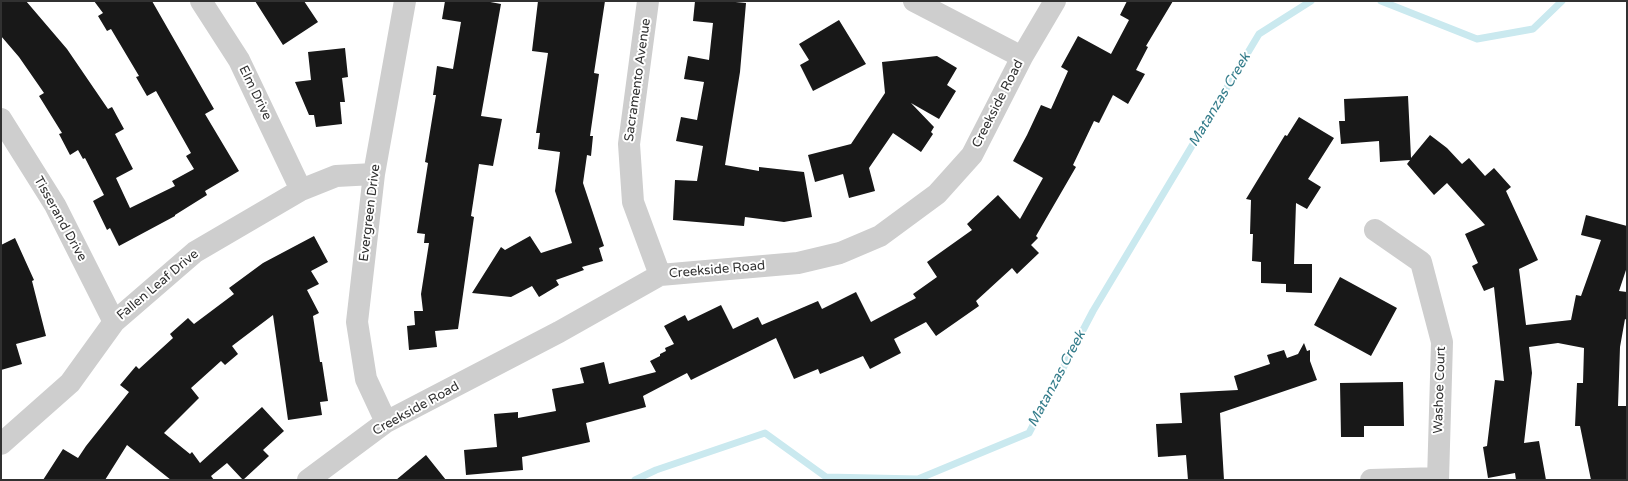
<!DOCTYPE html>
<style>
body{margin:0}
#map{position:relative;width:1628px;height:481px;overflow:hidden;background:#fff;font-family:"Varela Round",sans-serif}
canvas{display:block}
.frame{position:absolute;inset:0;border:2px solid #313131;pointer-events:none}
</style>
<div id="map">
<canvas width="1628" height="481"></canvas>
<div class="frame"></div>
</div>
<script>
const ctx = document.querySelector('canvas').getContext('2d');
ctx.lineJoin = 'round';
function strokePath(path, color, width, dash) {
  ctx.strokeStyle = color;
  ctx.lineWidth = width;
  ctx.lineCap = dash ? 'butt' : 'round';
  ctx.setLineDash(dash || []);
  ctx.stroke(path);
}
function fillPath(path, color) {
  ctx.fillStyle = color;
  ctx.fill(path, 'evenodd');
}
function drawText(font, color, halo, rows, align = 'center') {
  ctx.font = font + ' "Varela Round",sans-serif';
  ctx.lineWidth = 4;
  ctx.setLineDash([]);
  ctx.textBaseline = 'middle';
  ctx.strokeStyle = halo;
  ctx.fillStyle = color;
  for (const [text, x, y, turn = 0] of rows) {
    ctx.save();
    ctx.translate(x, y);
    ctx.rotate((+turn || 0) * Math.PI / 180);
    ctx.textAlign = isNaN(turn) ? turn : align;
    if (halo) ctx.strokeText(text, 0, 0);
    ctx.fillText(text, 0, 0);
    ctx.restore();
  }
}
strokePath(new Path2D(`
 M1381 1 1477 39 1533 29 1562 1
 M635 480 656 470 765 433 826 477 918 479 1029 433 1093 311 1259 34 1311 1`), '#cae9ef', 7);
fillPath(new Path2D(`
 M1 1H26L67 49 108 109 112 107 124 129 115 134 133 169 116 178 130 208 175 186 172 181 194 169 186 156 191 153 156 91 147 96 136 77 139 76 111 29 107 31 98 16 103 13 94 1H152L214 109 205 114 239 171 205 191 207 195 175 215V216L119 246 110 228 107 230 93 201 104 195 85 158 83 159 78 150 70 155 59 134 62 133 39 96 44 93 19 57 1 36Z
 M255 1H304L318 22 283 45Z
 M445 1H485L501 4 481 116 502 119 493 166 479 164 471 216 474 217 458 329 435 331 437 347 409 350 407 326 415 325 414 311H423L421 294 429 243H424L425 234 417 233 428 163 425 162 436 95H433L437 66 453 69 461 22 442 19Z
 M538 1H605L594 73 599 74 590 136H593L591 156 587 155 583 183 604 246 599 248 603 261 582 267 584 270 556 280 559 285 539 297 532 286 511 297 472 293 501 247 505 250 530 236 541 253 572 243 555 191 560 152 538 149 540 133H536L548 53 532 51Z
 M695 1H725L746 3 740 72 725 165 759 171V167L804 172 812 217 784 222 745 217 744 226 673 220 675 180 697 181 703 146 676 141 681 117 697 120 704 82 684 79 688 56 709 60 713 23 693 21Z
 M1127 1H1173L1146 46 1148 47 1136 70 1145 74 1128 104 1113 95 1099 123 1094 121 1073 165 1076 167 1036 236 1038 238 1031 245 1039 253 1017 274 1012 268 976 301 979 306 936 336 926 322 894 339 901 353 870 369 863 356 820 374 818 369 794 379 776 338 691 380 687 373 643 396 646 407 586 423 590 442 522 457 523 470 466 475 464 450 497 447 494 414 518 412V418L556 411 552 389 584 383 580 368 604 362 609 384 656 372 650 361 660 356V354L666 351 665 348 674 344 664 326 685 315 688 321 721 305 733 329 758 317 762 325 818 301 822 309 856 292 871 322 916 298 913 294 937 277 927 262 972 230 967 224 998 195 1020 219 1043 178 1013 161 1027 135 1041 105 1051 109 1068 71 1061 67 1078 36 1111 54 1129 20 1120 15Z
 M839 20 866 64 813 91 800 65 809 60 799 44Z
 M345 48 348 77 342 78 345 102H340L342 124 316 127 314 115H309L295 82 311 80 308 52Z
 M937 56 957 68 947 85 956 91 939 119 911 103 934 127 931 132 933 134 921 152 893 133 869 168 875 191 849 198 843 174 815 182 808 155 851 144 885 93 882 62Z
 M1408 96 1411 158 1430 135 1447 148 1462 164 1469 158 1485 176 1494 168 1511 187 1506 191 1538 260 1519 269 1526 325 1571 320 1576 295 1581 296 1601 240 1581 235 1586 215 1627 226V267L1619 291 1627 292V320L1625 319 1620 347 1618 406H1627V480H1591L1580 426H1575L1577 383H1583L1584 348 1558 343 1529 347 1532 373 1524 443 1539 441 1546 480H1516L1515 473 1488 478 1483 447 1487 446 1495 380 1504 381 1494 287 1484 291 1472 266 1478 263 1465 234 1485 225 1447 183 1434 195 1407 164 1410 160 1380 162 1379 141 1341 144 1339 121H1345L1344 99Z
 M1299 117 1334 138 1308 179 1321 187 1307 209 1296 203 1294 264H1312V293L1286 292V284L1261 283V262L1252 261 1253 234H1250L1251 200 1246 199 1285 135 1287 136Z
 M314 236 328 262 311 271 319 284 307 290 319 313 313 316 320 362H322L328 401 320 402 322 415 288 420 273 315 232 346 238 354 225 365 221 361 191 388 199 398 164 433 190 454 192 452 200 463 262 407 284 431 263 450 269 456 243 480 227 463 211 476 214 480H171L127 445 105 480H43L63 449 78 458 86 446 129 392 120 385 136 366 139 369 173 338 170 334 188 318 194 324 234 294 229 288 263 263Z
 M15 238 34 280 32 281 46 336 16 344 22 364 1 370V245Z
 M1340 277 1397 308 1371 356 1314 325Z
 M1304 343 1307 351 1310 350V361L1317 380 1220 413 1224 480H1188L1186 455 1158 457 1156 424 1182 423 1180 393 1238 390 1234 376 1270 364 1267 355 1284 350 1287 358 1298 354Z
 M1403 382 1404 426H1364V437H1341L1340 383Z
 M426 455 446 480H396Z`), '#181818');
strokePath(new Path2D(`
 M201 1 239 60 301 190
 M648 1 629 144 633 202 660 275
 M914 1 1022 57
 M1 119 55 205 114 322
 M1375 230 1421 262 1442 342 1438 480
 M386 422 366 379 357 322 374 174 405 1
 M1 444 70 383 114 322 195 252 301 190 336 176 374 174
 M308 480 386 422 559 332 660 275 798 263 840 253 880 236 937 194 972 155 1022 57 1055 1
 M1371 480 1437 478`), '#cecece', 22);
drawText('13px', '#313131', '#fff', [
 ["Sacramento Avenue",638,80,-82],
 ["Elm Drive",255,93,64],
 ["Creekside Road",998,104,-63],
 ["Evergreen Drive",370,213,-83],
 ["Tisserand Drive",60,219,61],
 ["Creekside Road",717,270,-5],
 ["Fallen Leaf Drive",158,285,-40],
 ["Washoe Court",1440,390,-88],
 ["Creekside Road",416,409,-29]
]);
drawText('italic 14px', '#357d8b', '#fff', [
 ["Matanzas Creek",1220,100,-59],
 ["Matanzas Creek",1057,379,-62]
]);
</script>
